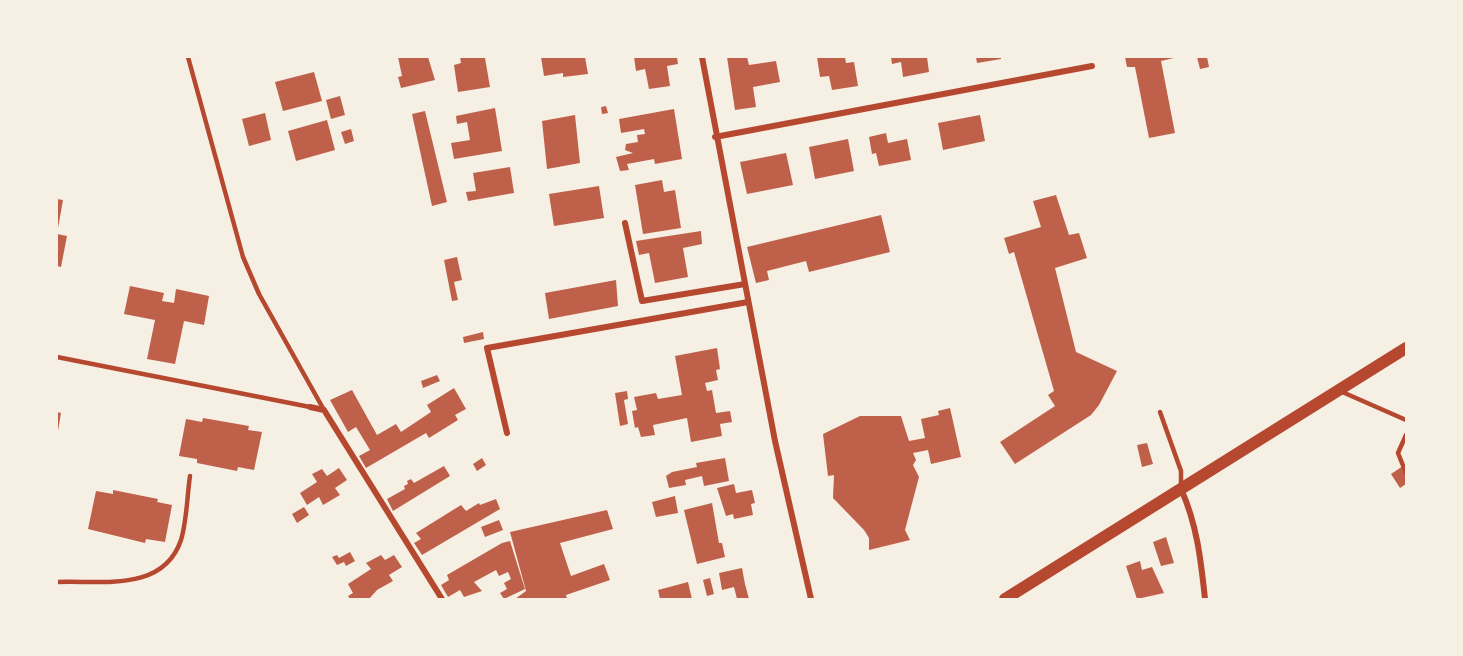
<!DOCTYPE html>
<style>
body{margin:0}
#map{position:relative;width:1463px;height:656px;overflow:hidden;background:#f6efe4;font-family:"Varela Round",sans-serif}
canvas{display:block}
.frame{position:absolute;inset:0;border:58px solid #f6efe4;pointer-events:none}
</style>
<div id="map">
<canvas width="1463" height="656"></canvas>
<div class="frame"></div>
</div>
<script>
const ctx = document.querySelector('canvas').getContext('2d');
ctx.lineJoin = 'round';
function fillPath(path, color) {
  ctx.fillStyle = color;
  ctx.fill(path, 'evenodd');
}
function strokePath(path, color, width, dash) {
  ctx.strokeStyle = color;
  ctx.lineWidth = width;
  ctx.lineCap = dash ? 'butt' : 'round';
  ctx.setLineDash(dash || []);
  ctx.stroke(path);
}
fillPath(new Path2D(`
 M398 57H428L435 80 401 88 398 77 402 76Z
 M460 57 485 58 490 87 458 92 454 65 461 63Z
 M541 57H585L588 74 563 77V73L544 76Z
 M634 57H677L678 64 667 66 670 86 649 89 645 69 636 71Z
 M727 57H747L749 65 776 61 780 82 753 87 756 107 735 110Z
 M817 57H845L846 63 854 62 858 86 832 90 829 76 820 77Z
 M891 57H927L929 72 903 77 901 62 892 64Z
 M976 57H1001V59L977 63Z
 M1125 57H1178L1161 61 1175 133 1149 138 1135 67H1127Z
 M1197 57H1207L1209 67 1200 69Z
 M314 72 322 101 283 111 275 82Z
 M340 96 345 115 331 119 326 100Z
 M606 106 608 113 602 114 601 107Z
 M495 108 502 151 454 159 451 143 470 140 467 122 457 124 456 116Z
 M674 109 682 159 655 164 654 159 627 164 629 170 620 171 616 157 633 153 625 150 626 144 638 142 637 135 645 134 644 129 621 133 619 119Z
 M425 111 447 202 432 206 412 114Z
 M265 113 271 140 249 146 242 119Z
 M575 115 580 163 547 169 542 121Z
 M980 115 985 141 943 150 938 123Z
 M327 120 335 150 296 161 288 131Z
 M351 129 354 141 345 144 341 132Z
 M886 133 888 143 907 139 911 160 879 166 876 153 872 154 869 137Z
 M848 139 854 171 815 179 809 147Z
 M786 153 793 185 747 194 740 162Z
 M510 167 514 193 468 201 466 192 476 191 473 173Z
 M662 180 664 192 675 190 681 228 643 234 635 185Z
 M599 186 604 218 554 226 549 194Z
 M1056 195 1069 235 1079 233 1087 258 1055 268 1076 352 1117 371 1099 405 1091 415 1015 464 1000 442 1055 406 1048 395 1054 391 1014 252 1009 254 1004 238 1041 227 1033 201Z
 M57 199 63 200 58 228H57Z
 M881 215 890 252 809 272 806 261 767 271 769 280 756 283 747 247Z
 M701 231 702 244 683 248 688 277 655 283 649 253 639 255 636 241Z
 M57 234 67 236 61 267 57 266Z
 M457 257 462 280 454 282 458 300 452 301 444 260Z
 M616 280 618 306 549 319 545 293Z
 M130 286 164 293 162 301 174 303 176 289 209 296 204 325 184 321 175 364 147 359 155 320 124 314Z
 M483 332 484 339 464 343 463 337Z
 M717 348 720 369 716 370 718 380 705 383 707 391 712 390 716 413 730 411 732 422 720 424 722 436 691 442 687 418 653 425 655 435 641 437 638 427 635 428 632 411 637 410 634 397 656 393 658 399 682 395 675 356Z
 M437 375 440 381 423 388 421 381Z
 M454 388 466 409 455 415 458 420 429 438 426 433 366 468 359 456 370 450 356 427 348 432 330 400 352 390 377 435 396 424 401 432 431 412 427 405Z
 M627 391 628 399 624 400 628 424 620 426 615 393Z
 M950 408 961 457 931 464 928 450 913 453 916 460 913 465 919 477 905 530 910 540 869 550V538L864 530 833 498 834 475 828 476 823 434 860 416H901L909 441 925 438 921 419 939 415 938 411Z
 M57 412 61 413 58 431H57Z
 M203 418 249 426 248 430 262 432 254 470 238 467 237 471 197 463V459L179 456 186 419 202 422Z
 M1147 443 1153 464 1142 467 1137 445Z
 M482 458 486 465 477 471 473 464Z
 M725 458 729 481 704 486 702 476 685 480 686 485 669 488 666 476 672 472 697 467 696 463Z
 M1406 464V484L1400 488 1391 474Z
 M444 466 450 476 393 511 387 499 405 489 404 486 408 484 407 481 411 479 414 483Z
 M339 468 347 480 335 488 340 495 323 505 319 497 307 505 300 493 317 482 312 474 322 469 327 476Z
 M734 484 736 493 752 490 755 503 751 504 753 515 734 519 733 514 726 516 717 488Z
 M113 490 158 499 157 502 172 505 165 542 146 539 145 543 88 529 96 491 113 494Z
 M675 496 678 513 656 517 652 502Z
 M496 499 500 509 422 555 414 543 421 539 416 533 461 505 466 511 479 503 480 505Z
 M712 503 719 543H722L725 557 697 564 684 510Z
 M304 507 309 515 297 523 292 514Z
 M607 510 613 529 560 543 571 576 604 564 610 580 566 595 567 599H515L526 591 510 532Z
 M499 520 503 530 485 537 481 527Z
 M1166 537 1174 563 1161 566 1153 542Z
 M510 541 525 589 504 599 500 593 507 589 504 583 511 579 508 572 499 576 496 570 474 582 482 591 464 597 460 590 448 597 441 585 449 580 447 575 502 543Z
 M350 552 355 561 346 566 344 562 337 565 332 557 337 555 339 558Z
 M381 555 385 560 394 555 402 567 389 575 393 581 377 590 369 599H350L348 596 353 593 348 584 371 569 366 563Z
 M1140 561 1142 570 1152 567 1164 593 1137 599 1126 566Z
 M742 568 745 584 749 599H737L734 587 722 590 719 573Z
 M710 578 714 594 707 596 703 580Z
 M688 582 692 599H660L658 590Z`), '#bf614a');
strokePath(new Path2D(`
 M188 57 243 257 259 294 324 410
 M57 357 310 407
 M1340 391 1406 420
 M1160 412 1181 471V486
 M1406 435 1398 453 1406 473
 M57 582C101 580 163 593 181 540 187 520 187 496 190 476`), '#b5482f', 4.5);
strokePath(new Path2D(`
 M702 57 775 441 811 599
 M715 137 1092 66
 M625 223 642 301 745 284
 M310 407 324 410 442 599
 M507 433 487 348 748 302
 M1181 489C1197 524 1201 561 1205 599`), '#b5482f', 6);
strokePath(new Path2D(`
 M1005 599 1406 348`), '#b5482f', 12);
</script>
